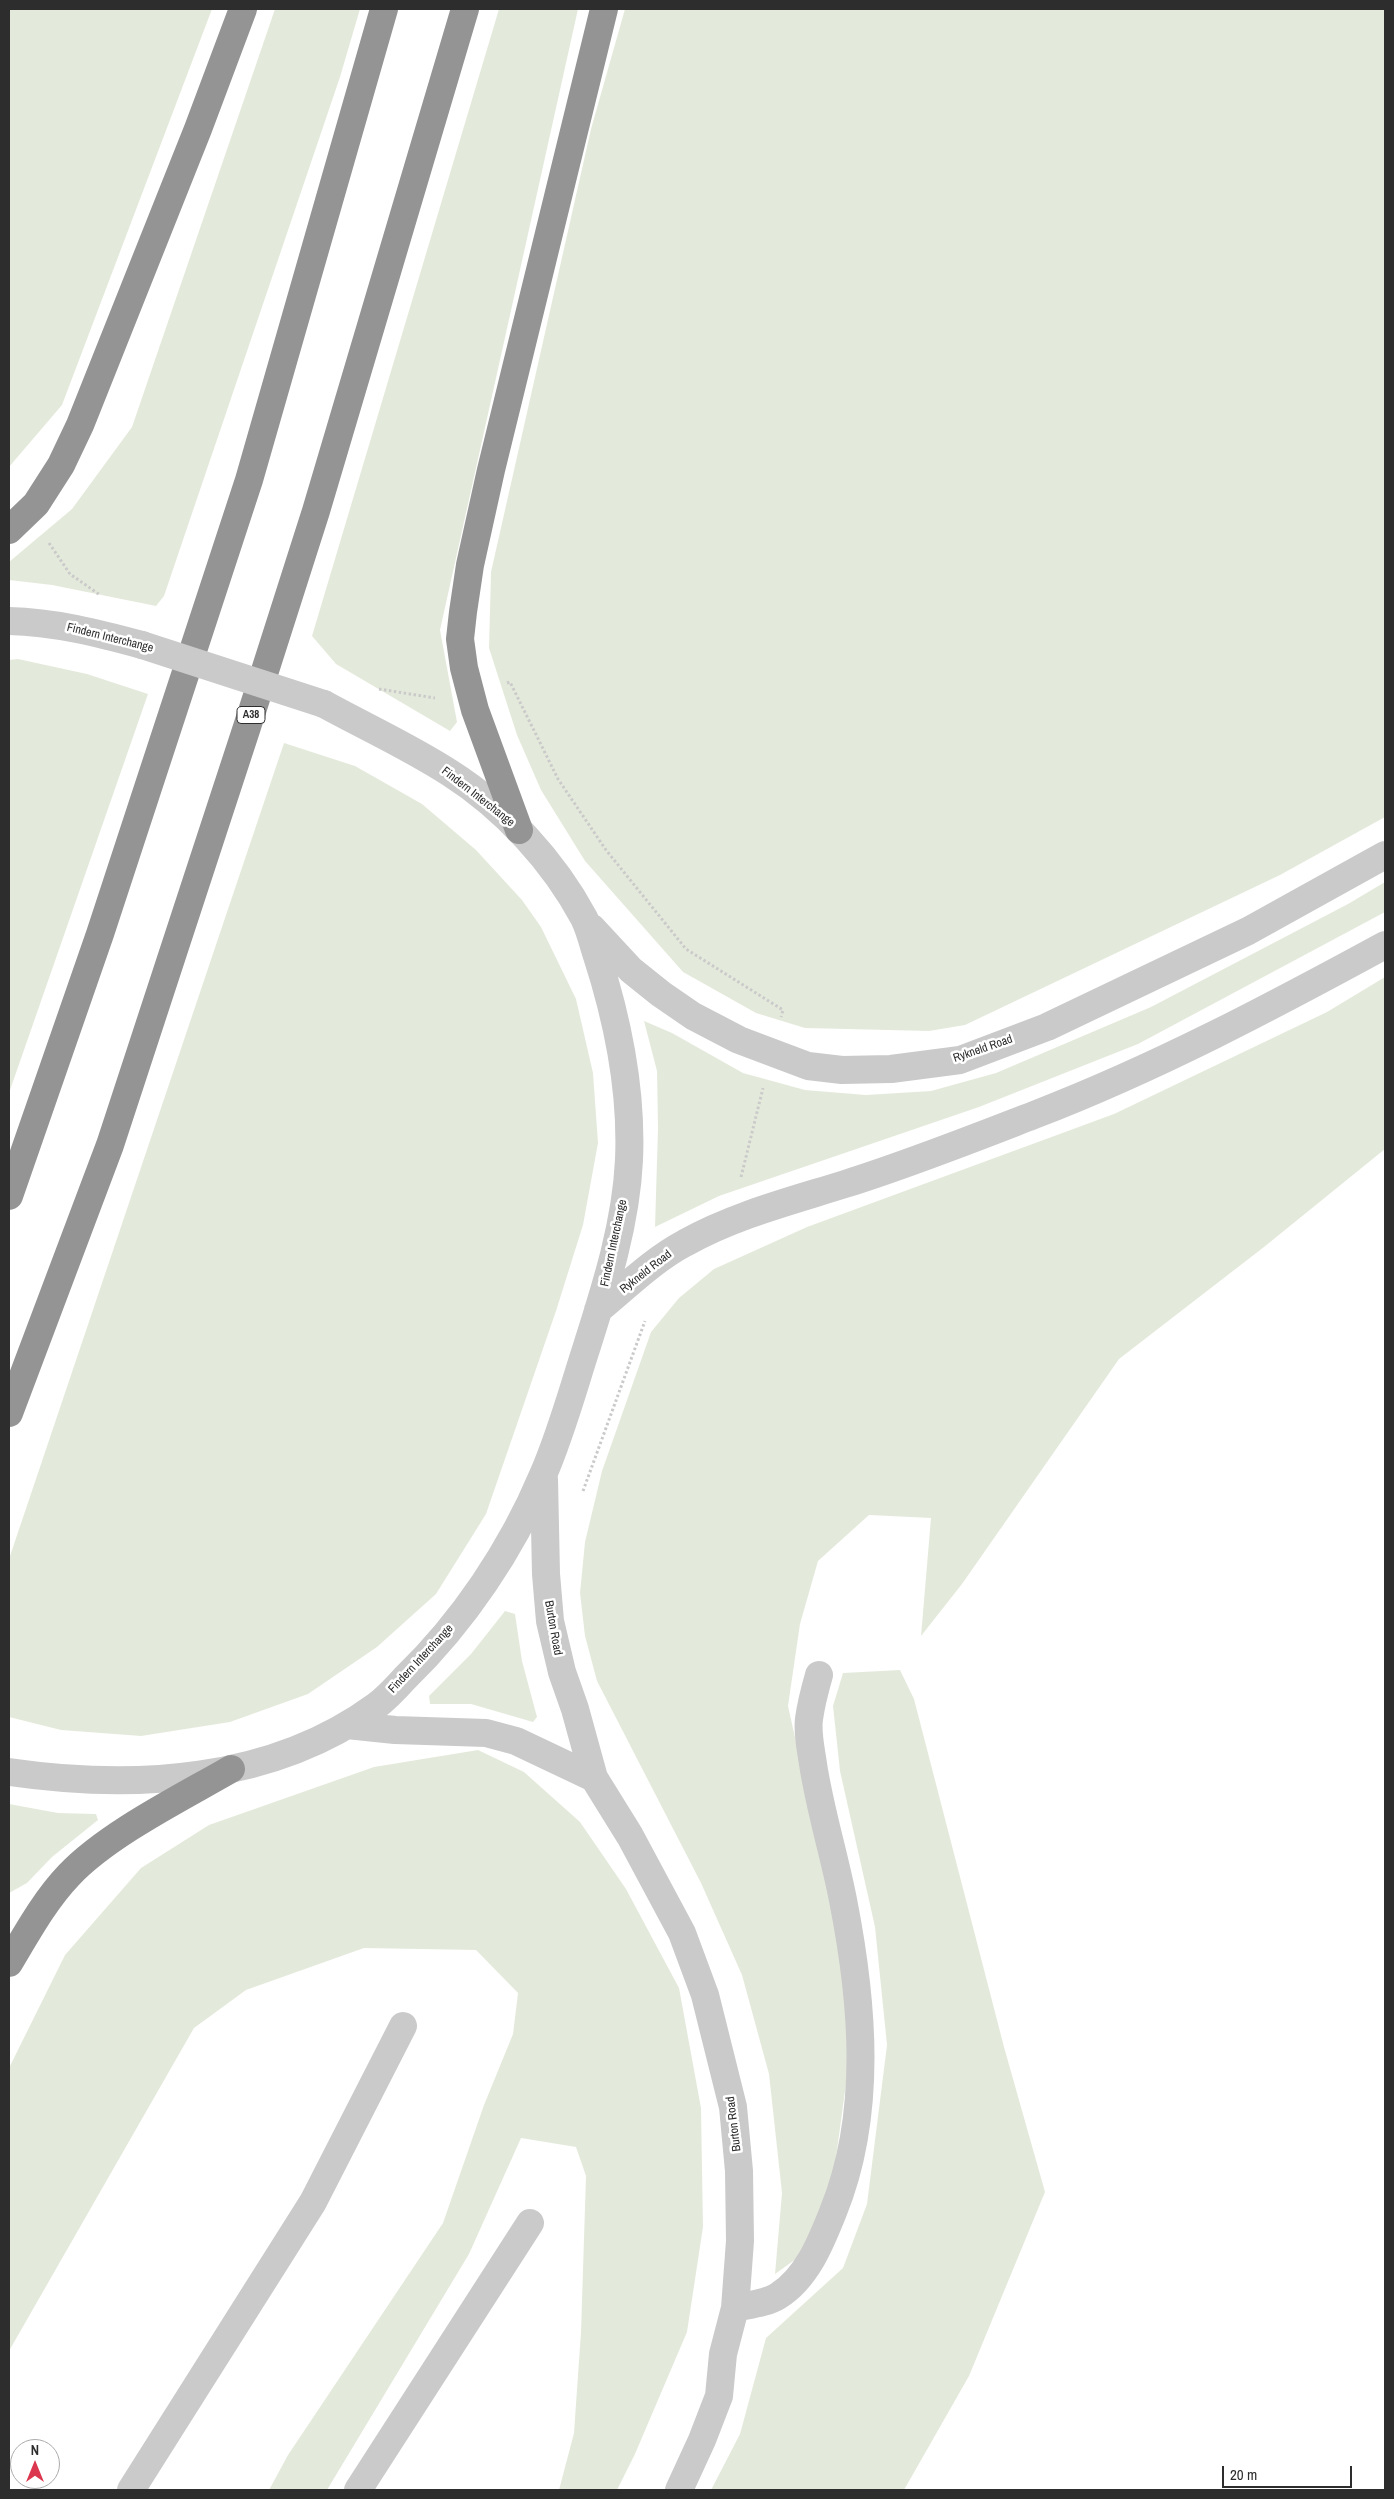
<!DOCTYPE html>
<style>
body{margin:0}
#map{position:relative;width:1394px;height:2499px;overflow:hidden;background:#fff;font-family:"Archivo Narrow",sans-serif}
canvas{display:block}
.frame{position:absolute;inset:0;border:10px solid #2d2d2d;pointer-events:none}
.north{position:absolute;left:10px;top:2439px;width:50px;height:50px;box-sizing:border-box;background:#fff;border:1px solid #ababab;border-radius:50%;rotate:0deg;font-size:14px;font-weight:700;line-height:20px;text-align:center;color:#2d2d2d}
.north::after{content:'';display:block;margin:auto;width:18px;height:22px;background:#db374f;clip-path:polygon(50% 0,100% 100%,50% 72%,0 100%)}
.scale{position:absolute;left:1222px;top:2466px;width:130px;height:22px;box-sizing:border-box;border:2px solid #2d2d2d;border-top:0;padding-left:6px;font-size:15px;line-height:18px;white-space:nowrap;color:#2d2d2d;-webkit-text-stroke:4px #fff;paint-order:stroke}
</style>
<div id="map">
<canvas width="1394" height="2499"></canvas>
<div class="frame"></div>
<div class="north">N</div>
<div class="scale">20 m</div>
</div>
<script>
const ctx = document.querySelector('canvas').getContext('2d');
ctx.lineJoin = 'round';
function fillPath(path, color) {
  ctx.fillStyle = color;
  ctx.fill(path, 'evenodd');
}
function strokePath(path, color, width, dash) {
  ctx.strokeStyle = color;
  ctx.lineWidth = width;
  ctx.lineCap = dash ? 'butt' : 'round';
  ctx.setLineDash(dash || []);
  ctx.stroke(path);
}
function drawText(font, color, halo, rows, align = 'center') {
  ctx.font = font + ' "Archivo Narrow",sans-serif';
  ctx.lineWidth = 5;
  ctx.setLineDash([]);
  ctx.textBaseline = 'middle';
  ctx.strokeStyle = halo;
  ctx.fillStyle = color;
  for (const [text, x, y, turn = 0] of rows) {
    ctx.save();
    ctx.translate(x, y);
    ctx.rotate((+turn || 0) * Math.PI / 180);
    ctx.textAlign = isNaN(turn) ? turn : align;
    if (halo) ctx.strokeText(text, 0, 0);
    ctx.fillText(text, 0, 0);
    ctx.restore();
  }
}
fillPath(new Path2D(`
 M9 9H212L62 405 9 467Z
 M275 9H360L340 77 164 596 156 606 52 585 9 580V562L72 509 132 427Z
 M499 9H578L440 630 457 722 450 731 336 664 312 636Z
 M625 9H1385V817L1280 875 965 1025 929 1031 805 1028 756 1013 683 972 585 861 541 790 517 735 489 648 491 572 591 129Z
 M18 659 87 674 148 694 9 1093V660Z
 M284 743 355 766 422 804 476 850 522 900 541 927 576 999 593 1073 598 1143 583 1225 556 1311 486 1514 436 1594 377 1647 308 1694 230 1722 141 1736 61 1730 9 1717V1559Z
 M1385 882V912L1138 1044 979 1107 719 1196 655 1227 658 1128 657 1071 644 1021 672 1033 743 1073 805 1090 866 1095 931 1091 996 1073 1151 1007 1348 904Z
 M1385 977V1149L1264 1247 1119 1359 962 1584 921 1636 931 1518 869 1515 818 1561 800 1624 788 1706 818 1840 841 1960 848 2016V2069L832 2187 815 2226 796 2259 775 2274 782 2193 769 2074 742 1975 701 1883 597 1681 585 1636 580 1593 585 1542 602 1471 651 1332 679 1298 714 1269 807 1227 1114 1114 1327 1012Z
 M505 1611 515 1614 522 1661 537 1717 533 1722 471 1704H430L429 1696 471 1654Z
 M900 1670 914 1699 1004 2047 1045 2192 969 2376 904 2490H711L740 2434 766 2338 843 2268 867 2204 887 2045 875 1927 840 1771 833 1706 843 1673Z
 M478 1750 524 1772 580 1822 626 1889 679 1988 701 2108 703 2227 687 2332 635 2454 617 2490H559L574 2433 581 2332 586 2176 576 2147 521 2138 469 2254 327 2490H269L288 2455 443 2223 484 2105 513 2034 518 1993 476 1950 364 1948 246 1990 194 2028 9 2351V2068L65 1955 141 1868 209 1825 374 1767Z
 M9 1804 58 1813 96 1814 98 1820 52 1857 27 1883 9 1893Z`), '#e4eadb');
strokePath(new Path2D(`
 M49 543 70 574 100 595
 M507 683 510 682 558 779 606 850 686 949 783 1010 781 1017
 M379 689 435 698
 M741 1177 763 1088
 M583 1491 645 1321`), '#cacaca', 3, [2.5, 2.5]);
strokePath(new Path2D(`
 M9 621C54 622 98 633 142 645
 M592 928 631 970 661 994 693 1016 739 1040 808 1066 842 1070 891 1069 960 1060 1047 1027 1248 931 1385 855
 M598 1310C626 1287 653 1260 685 1243 735 1215 791 1201 845 1184 909 1164 972 1139 1034 1115 1156 1068 1271 1007 1385 945
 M544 1479 546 1574 550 1621 562 1672 575 1709 594 1778 630 1836 682 1933 705 1995 733 2107 739 2171 740 2241 735 2308 723 2354 719 2396 702 2440 679 2490
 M347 1725 395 1730 486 1733 516 1741 594 1778
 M9 1772C133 1790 271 1783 376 1706 387 1698 396 1688 405 1678 463 1622 512 1549 543 1475 561 1434 573 1389 587 1346 606 1286 626 1224 629 1160 632 1092 618 1021 597 956 593 944 590 930 584 918 554 862 505 808 450 773 410 747 366 727 324 704
 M735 2308C748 2305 767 2303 778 2296 807 2278 821 2242 833 2212 873 2114 863 2002 843 1900 834 1854 820 1810 813 1764 811 1750 807 1733 809 1719 811 1704 815 1689 819 1675
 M131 2490 313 2202 403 2026
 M358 2490 530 2223`), '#cacaca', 28);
strokePath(new Path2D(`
 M9 530 36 504 61 465 80 425 198 129 243 9
 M519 830 475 710 464 668 460 639 463 612 470 565 491 470 604 9
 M9 1196 100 934 249 480 384 9
 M9 1413 110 1145 247 727 316 511 465 9
 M9 1963C27 1933 45 1900 69 1875 108 1834 181 1798 231 1769`), '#949494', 28);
strokePath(new Path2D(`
 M142 645 324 704`), '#cacaca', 28);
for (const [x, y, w] of [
 [251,715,28]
]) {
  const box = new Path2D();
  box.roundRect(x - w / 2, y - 8.5, w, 17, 4);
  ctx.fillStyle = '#fff';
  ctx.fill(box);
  strokePath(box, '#2d2d2d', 1);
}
drawText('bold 11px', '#2d2d2d', null, [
 ["A38",251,715]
]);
drawText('12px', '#2d2d2d', '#fff', [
 ["Findern Interchange",110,638,14],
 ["Findern Interchange",478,797,38],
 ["Rykneld Road",983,1049,-19],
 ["Findern Interchange",614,1243,-78],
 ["Rykneld Road",646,1272,-38],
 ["Burton Road",553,1628,80],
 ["Findern Interchange",421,1659,-47],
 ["Burton Road",734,2124,-97]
]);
</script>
